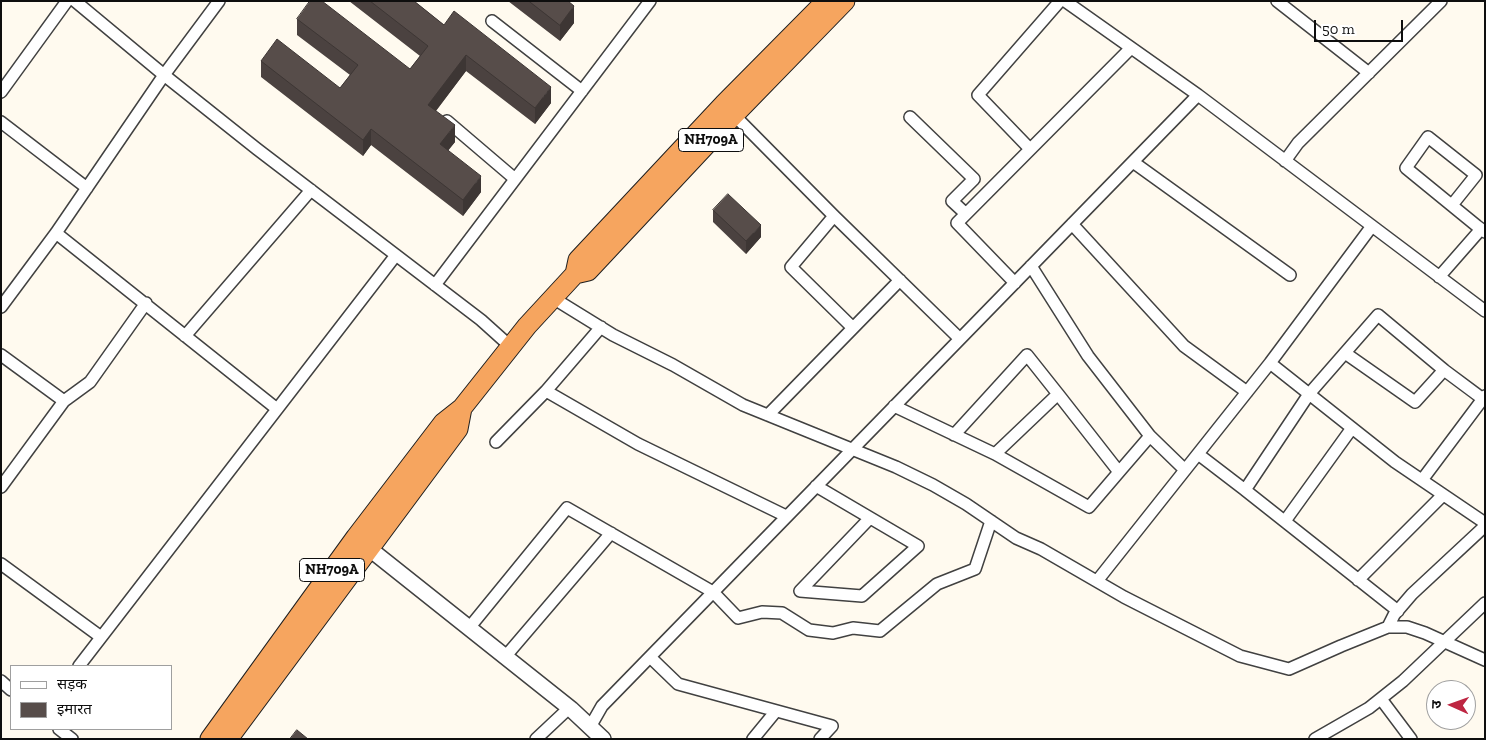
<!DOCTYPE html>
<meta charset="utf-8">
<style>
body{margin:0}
#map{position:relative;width:1486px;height:740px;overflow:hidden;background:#fffaef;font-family:"Zilla Slab","Noto Sans Devanagari",serif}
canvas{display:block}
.frame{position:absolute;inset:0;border:2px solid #0e0e0e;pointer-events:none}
.legend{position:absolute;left:10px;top:665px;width:162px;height:65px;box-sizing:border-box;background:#fff;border:1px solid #9f9f9f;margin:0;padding:6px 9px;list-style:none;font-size:15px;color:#0e0e0e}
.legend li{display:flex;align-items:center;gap:10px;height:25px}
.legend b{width:25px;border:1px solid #9f9f9f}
.north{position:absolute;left:1426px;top:680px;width:50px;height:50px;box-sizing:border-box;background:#fff;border:1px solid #9f9f9f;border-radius:50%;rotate:272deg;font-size:14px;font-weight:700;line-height:20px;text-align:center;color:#0e0e0e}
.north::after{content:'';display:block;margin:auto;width:18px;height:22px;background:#be2642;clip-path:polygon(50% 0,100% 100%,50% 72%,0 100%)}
.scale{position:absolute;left:1314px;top:20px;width:89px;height:22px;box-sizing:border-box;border:2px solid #0e0e0e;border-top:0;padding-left:6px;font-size:15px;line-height:18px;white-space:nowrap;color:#0e0e0e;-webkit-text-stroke:4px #fff;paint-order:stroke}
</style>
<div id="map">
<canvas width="1486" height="740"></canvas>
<div class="frame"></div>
<ul class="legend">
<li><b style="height:6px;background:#fff"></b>सड़क</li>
<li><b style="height:14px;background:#574d4a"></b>इमारत</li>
</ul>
<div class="north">उ</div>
<div class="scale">50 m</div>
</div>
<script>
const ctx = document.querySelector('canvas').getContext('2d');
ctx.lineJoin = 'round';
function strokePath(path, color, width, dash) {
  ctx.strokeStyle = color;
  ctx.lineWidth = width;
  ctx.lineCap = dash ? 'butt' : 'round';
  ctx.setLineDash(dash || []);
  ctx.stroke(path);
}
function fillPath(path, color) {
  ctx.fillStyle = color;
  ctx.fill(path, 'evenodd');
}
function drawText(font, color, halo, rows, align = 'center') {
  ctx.font = font + ' "Zilla Slab",serif';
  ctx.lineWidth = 5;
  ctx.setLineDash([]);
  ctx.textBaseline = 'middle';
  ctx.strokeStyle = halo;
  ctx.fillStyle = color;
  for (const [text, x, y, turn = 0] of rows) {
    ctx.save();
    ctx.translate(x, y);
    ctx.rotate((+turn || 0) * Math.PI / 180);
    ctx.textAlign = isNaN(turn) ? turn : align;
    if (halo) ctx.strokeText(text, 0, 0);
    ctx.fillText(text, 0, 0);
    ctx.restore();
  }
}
const minor = new Path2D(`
 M75 1 164 75 257 149 481 320 511 347
 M1065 1 1198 95 1485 311
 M1277 1 1369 73
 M492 21 582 91
 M1 92 67 1
 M730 111 834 216 960 339
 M910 117 974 179 952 201 966 214
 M447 121 515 179
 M1 122 87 188
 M1030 149 978 95 1060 1
 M1285 161 1298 143 1441 1
 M1133 162 1290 275
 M1452 205 1476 175 1428 137 1406 168 1477 226 1485 232
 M834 216 791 267 853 328
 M1072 224 1184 346 1247 392
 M56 233 277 409
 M1031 266 1088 356 1150 436
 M1439 277 1481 229
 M1015 283 957 223 1131 48
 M435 285 650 1
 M553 298 613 335 673 365 743 405 896 467 933 485 966 504 1016 538 1041 549 1124 597 1240 656 1289 669 1341 646 1388 627H1407L1425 633 1485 660
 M1 307 56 233 164 75 219 1
 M185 336 311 190
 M1 355 64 401
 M1270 363 1395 462 1485 523
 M1444 370 1483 399
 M546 391 638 444 786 516
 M894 406 995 454 1058 394 1027 355 954 435
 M768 415 900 280
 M496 442 546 391 601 327
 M995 454 1089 507 1119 472 1058 394
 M1198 454 1245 490 1309 394 1378 315 1444 370 1415 402 1345 353
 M1119 472 1150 436 1185 470
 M1422 480 1485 396
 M816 486 918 546 862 596 800 591 870 518
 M1 487 64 401 90 382 146 303
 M1245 490 1398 611
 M1285 521 1352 428
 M1 564 101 637
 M1358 580 1443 495
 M1097 581 1270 363 1372 226
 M1388 627 1394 615 1412 594 1485 526
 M469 628 567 508 713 592 738 618 762 612 782 613 809 630 833 633 853 628 880 631 937 584 975 569 991 521
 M505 657 611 533
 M650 657 678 684 832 726 820 739
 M79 666 396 255
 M1 681 11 690
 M1381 699 1411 739
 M590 727 602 706 1198 95
 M59 729 72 739
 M536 739 569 708
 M753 739 776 711
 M1315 739 1369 708 1403 681 1485 603`);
const tertiary = new Path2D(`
 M361 542 571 709 603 739`);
const trunk = new Path2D(`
 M575 274 588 271 734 115 845 1
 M210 739 356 537 443 423 462 408 527 326 575 274 578 260 724 104 826 1
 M228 739 458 429 462 408`);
strokePath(minor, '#414141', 14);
strokePath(tertiary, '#414141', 18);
strokePath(trunk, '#1f1f1f', 21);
strokePath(minor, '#fff', 11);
strokePath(tertiary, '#fff', 15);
strokePath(trunk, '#f6a55f', 19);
fillPath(new Path2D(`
 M349 1H414L444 25 551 103 535 124 466 71 436 111 455 142 448 150 481 192 463 216 371 145 363 156 261 77V61L340 88 350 75 297 35V19L410 69 420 56Z
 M508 1H568L574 23 560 41Z
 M713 210 761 237 746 254 713 222Z`), '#4b4240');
fillPath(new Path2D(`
 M574 6V23L560 41V25Z
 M466 55V71L428 121V105Z
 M551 87V103L535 124V108Z
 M455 125V142L440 161V144Z
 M371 129V145L363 156V140Z
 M481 176V192L463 216V200Z
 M761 225V237L746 254V241Z`), '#3d3634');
const building = new Path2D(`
 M310 1H322L410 69 428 46 370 1H414L444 25 454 11 551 87 535 108 466 55 428 105 455 125 440 144 481 176 463 200 371 129 363 140 261 61 277 39 340 88 358 65 297 19Z
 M529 1H568L574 6 560 25Z
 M728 194 761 225 746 241 713 210Z
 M297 730 308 739H290Z`);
fillPath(building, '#574d4a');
strokePath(building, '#3d3634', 1);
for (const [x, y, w] of [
 [711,140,65],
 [332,570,65]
]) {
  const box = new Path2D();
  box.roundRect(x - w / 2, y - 11.5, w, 23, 4);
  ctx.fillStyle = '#fff';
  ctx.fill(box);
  strokePath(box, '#0e0e0e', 1);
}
drawText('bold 14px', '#0e0e0e', null, [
 ["NH709A",711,140],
 ["NH709A",332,570]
]);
</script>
